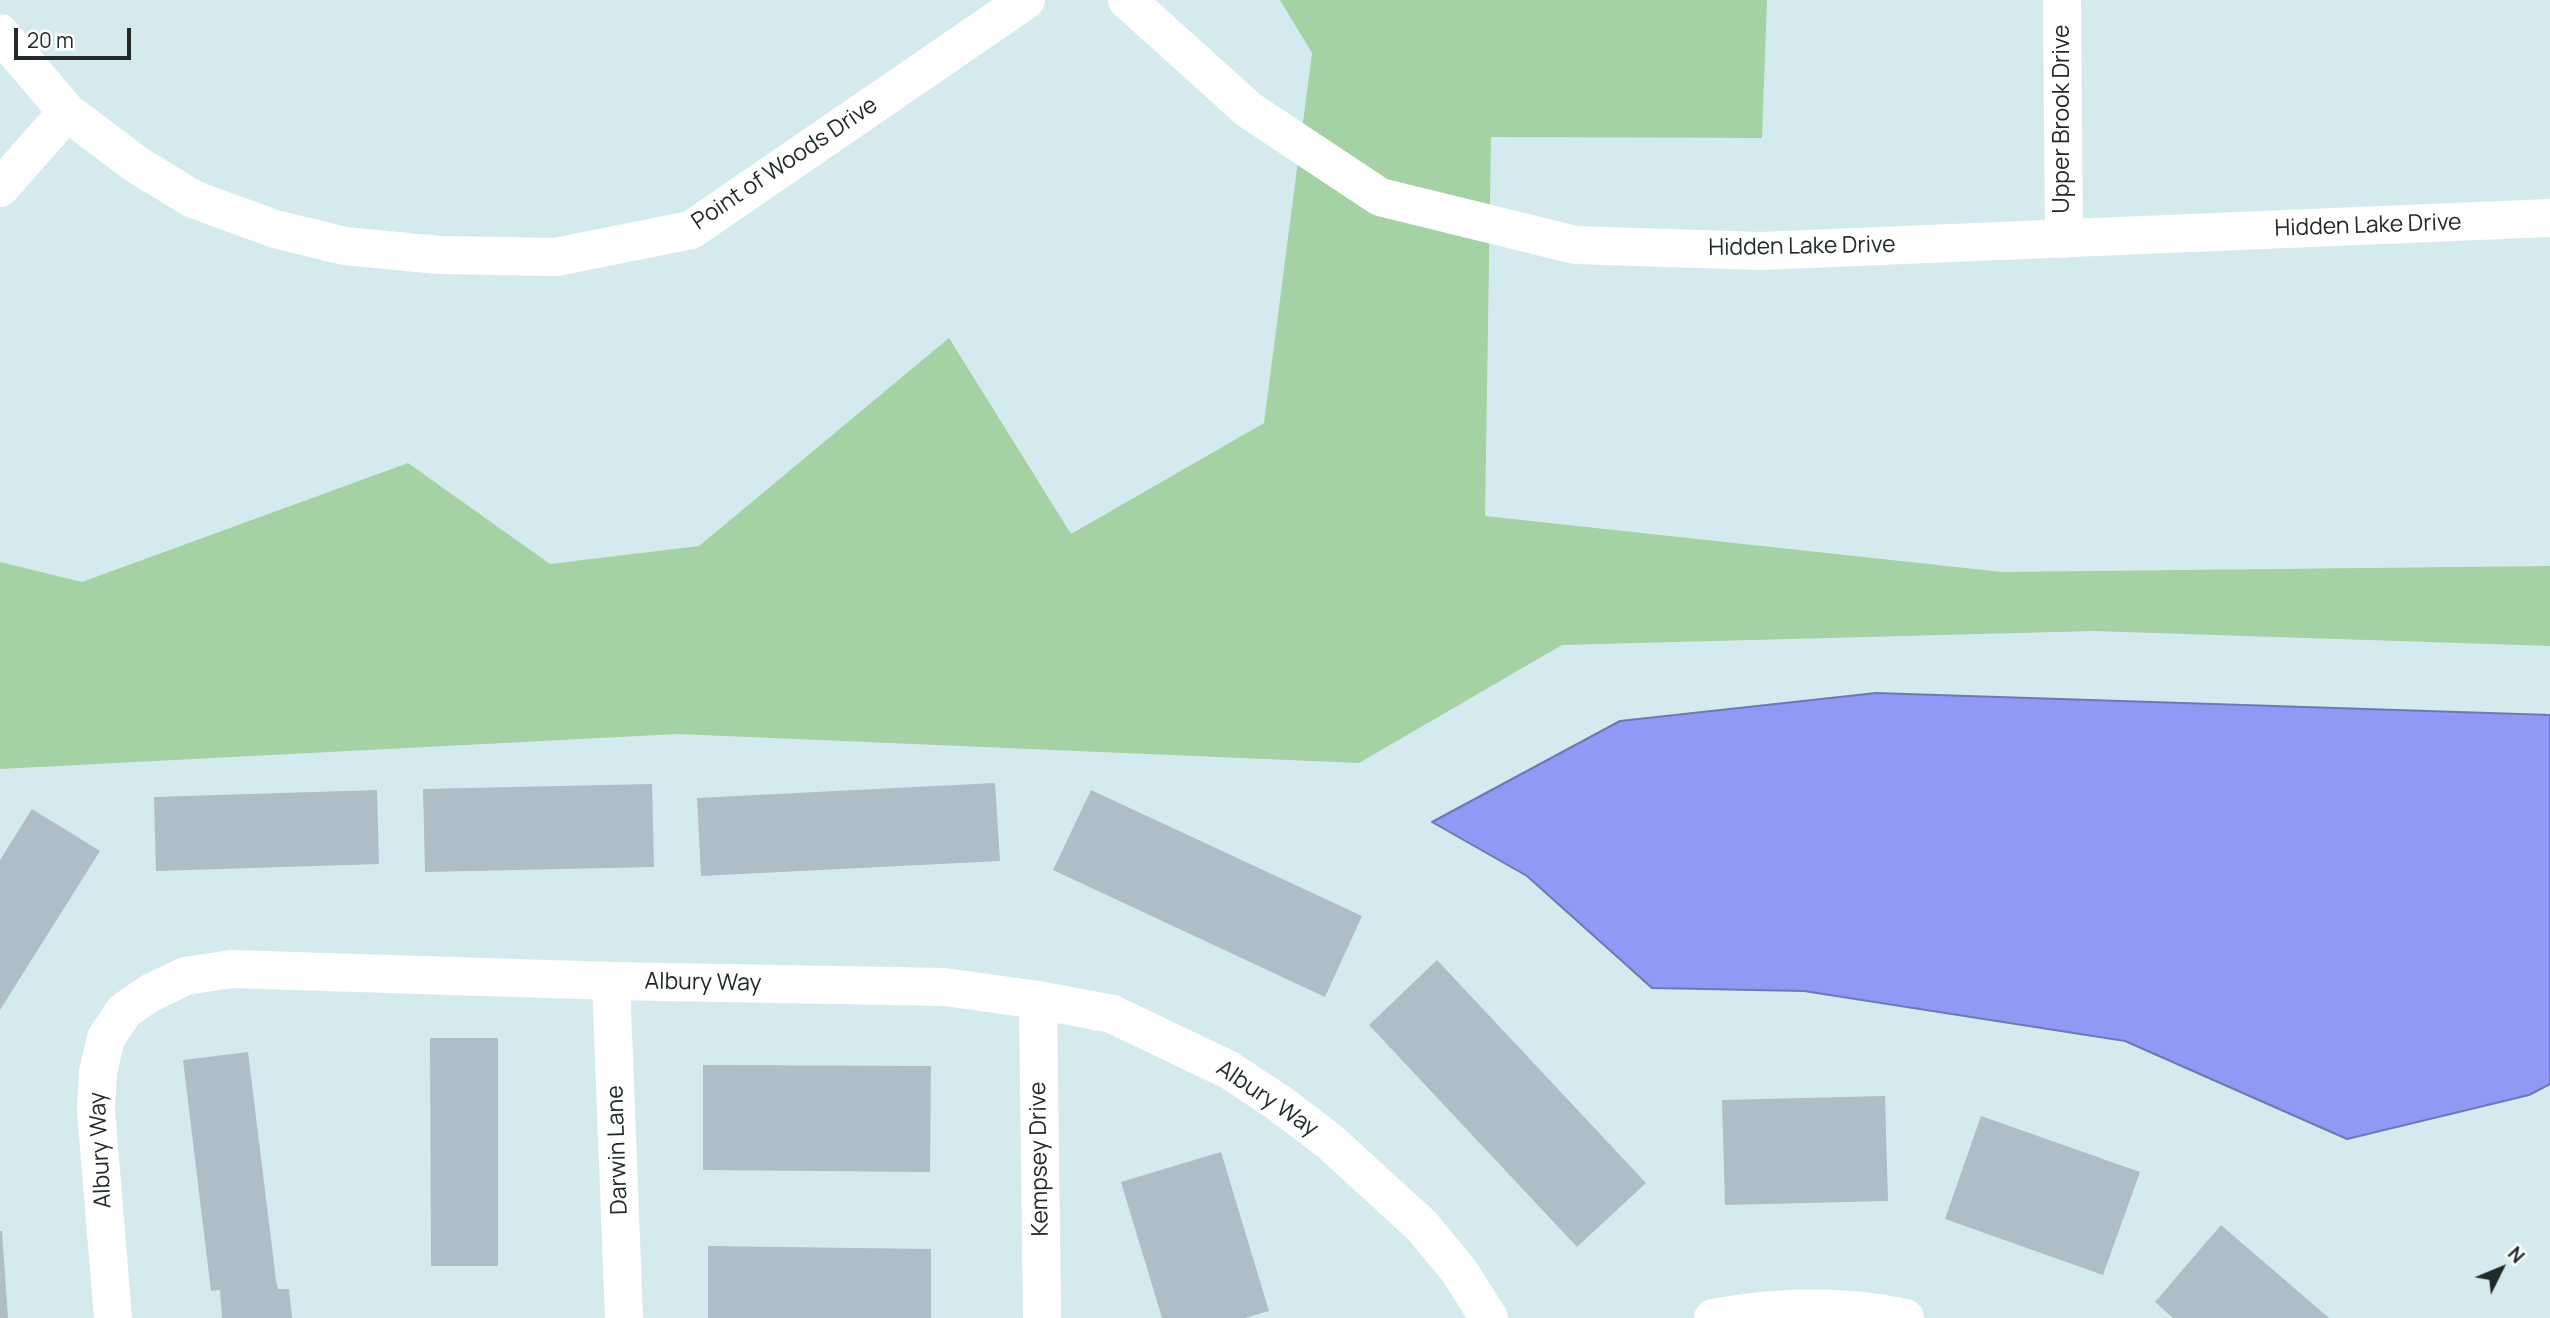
<!DOCTYPE html>
<style>
body{margin:0}
#map{position:relative;width:2550px;height:1318px;overflow:hidden;background:#d5eaee;font-family:Manrope,sans-serif}
canvas{display:block}
.north{position:absolute;left:2466px;top:1234px;width:70px;height:70px;-webkit-text-stroke:5px #fff;paint-order:stroke;rotate:47deg;font-size:19px;font-weight:700;line-height:28px;text-align:center;color:#22292b}
.north::after{content:'';display:block;margin:auto;width:24px;height:32px;background:#22292b;clip-path:polygon(50% 0,100% 100%,50% 72%,0 100%)}
.scale{position:absolute;left:14px;top:28px;width:117px;height:32px;box-sizing:border-box;border:4px solid #22292b;border-top:0;padding-left:9px;font-size:21px;line-height:24px;white-space:nowrap;color:#22292b;-webkit-text-stroke:5px #fff;paint-order:stroke}
</style>
<div id="map">
<canvas width="2550" height="1318"></canvas>
<div class="north">N</div>
<div class="scale">20 m</div>
</div>
<script>
const ctx = document.querySelector('canvas').getContext('2d');
ctx.lineJoin = 'round';
function fillPath(path, color) {
  ctx.fillStyle = color;
  ctx.fill(path, 'evenodd');
}
function strokePath(path, color, width, dash) {
  ctx.strokeStyle = color;
  ctx.lineWidth = width;
  ctx.lineCap = dash ? 'butt' : 'round';
  ctx.setLineDash(dash || []);
  ctx.stroke(path);
}
function drawText(font, color, halo, rows, align = 'center') {
  ctx.font = font + ' Manrope,sans-serif';
  ctx.lineWidth = 6;
  ctx.setLineDash([]);
  ctx.textBaseline = 'middle';
  ctx.strokeStyle = halo;
  ctx.fillStyle = color;
  for (const [text, x, y, turn = 0] of rows) {
    ctx.save();
    ctx.translate(x, y);
    ctx.rotate((+turn || 0) * Math.PI / 180);
    ctx.textAlign = isNaN(turn) ? turn : align;
    if (halo) ctx.strokeText(text, 0, 0);
    ctx.fillText(text, 0, 0);
    ctx.restore();
  }
}
fillPath(new Path2D(`
 M1280 0H1767L1762 138 1491 137 1485 516 2002 572 2550 566V646L2094 631 1562 645 1359 763 678 734 0 769V562L82 582 408 463 550 564 699 546 949 338 1071 534 1264 423 1312 53Z`), '#a5d2a4');
const water = new Path2D(`
 M1876 693 2550 715V1084L2529 1095 2347 1139 2125 1041 1804 991 1652 988 1527 876 1432 822 1620 721Z`);
fillPath(water, '#8e9af3');
strokePath(water, '#6e78b7', 2);
fillPath(new Path2D(`
 M995 783 1000 861 701 876 697 798Z
 M652 784 654 867 425 872 423 789Z
 M377 790 379 864 156 871 154 797Z
 M1091 790 1362 916 1325 997 1053 870Z
 M32 809 100 851 0 1010V860Z
 M1437 960 1646 1183 1577 1247 1369 1025Z
 M430 1038H498V1266H431Z
 M248 1052 276 1280 278 1289H289L292 1318H222L220 1290 211 1291 183 1060Z
 M703 1065 931 1066 930 1172 703 1170Z
 M1885 1096 1888 1201 1725 1205 1722 1100Z
 M1981 1116 2140 1172 2103 1275 1945 1219Z
 M1221 1152 1269 1311 1245 1318H1162L1121 1182Z
 M2221 1225 2329 1318H2173L2155 1302Z
 M0 1231H2L8 1318H0Z
 M708 1246 931 1249V1318H708Z`), '#afbdc9');
strokePath(new Path2D(`
 M1127 0 1249 110 1380 197 1575 245 1761 251 2550 218
 M2062 0 2064 239
 M0 33 67 112 137 165 193 199 275 229 345 246 439 255 556 257 691 230 1026 0
 M0 188 67 112
 M611 981 624 1318
 M1038 1000 1042 1318
 M113 1318 96 1110 98 1072 106 1038 124 1011 150 993 186 976 231 969 611 981 945 987 1038 1000 1112 1014 1229 1070 1279 1103 1329 1141 1422 1226 1459 1271 1489 1318
 M1713 1318C1777 1306 1842 1304 1905 1318`), '#fff', 38);
drawText('23px', '#22292b', '#fff', [
 ["Upper Brook Drive",2063,119,-90],
 ["Point of Woods Drive",785,164,-34],
 ["Hidden Lake Drive",2368,226,-2],
 ["Hidden Lake Drive",1802,247,-1],
 ["Albury Way",703,983,1],
 ["Albury Way",1267,1099,34],
 ["Albury Way",101,1150,-93],
 ["Darwin Lane",618,1150,-92],
 ["Kempsey Drive",1040,1159,-91]
]);
</script>
